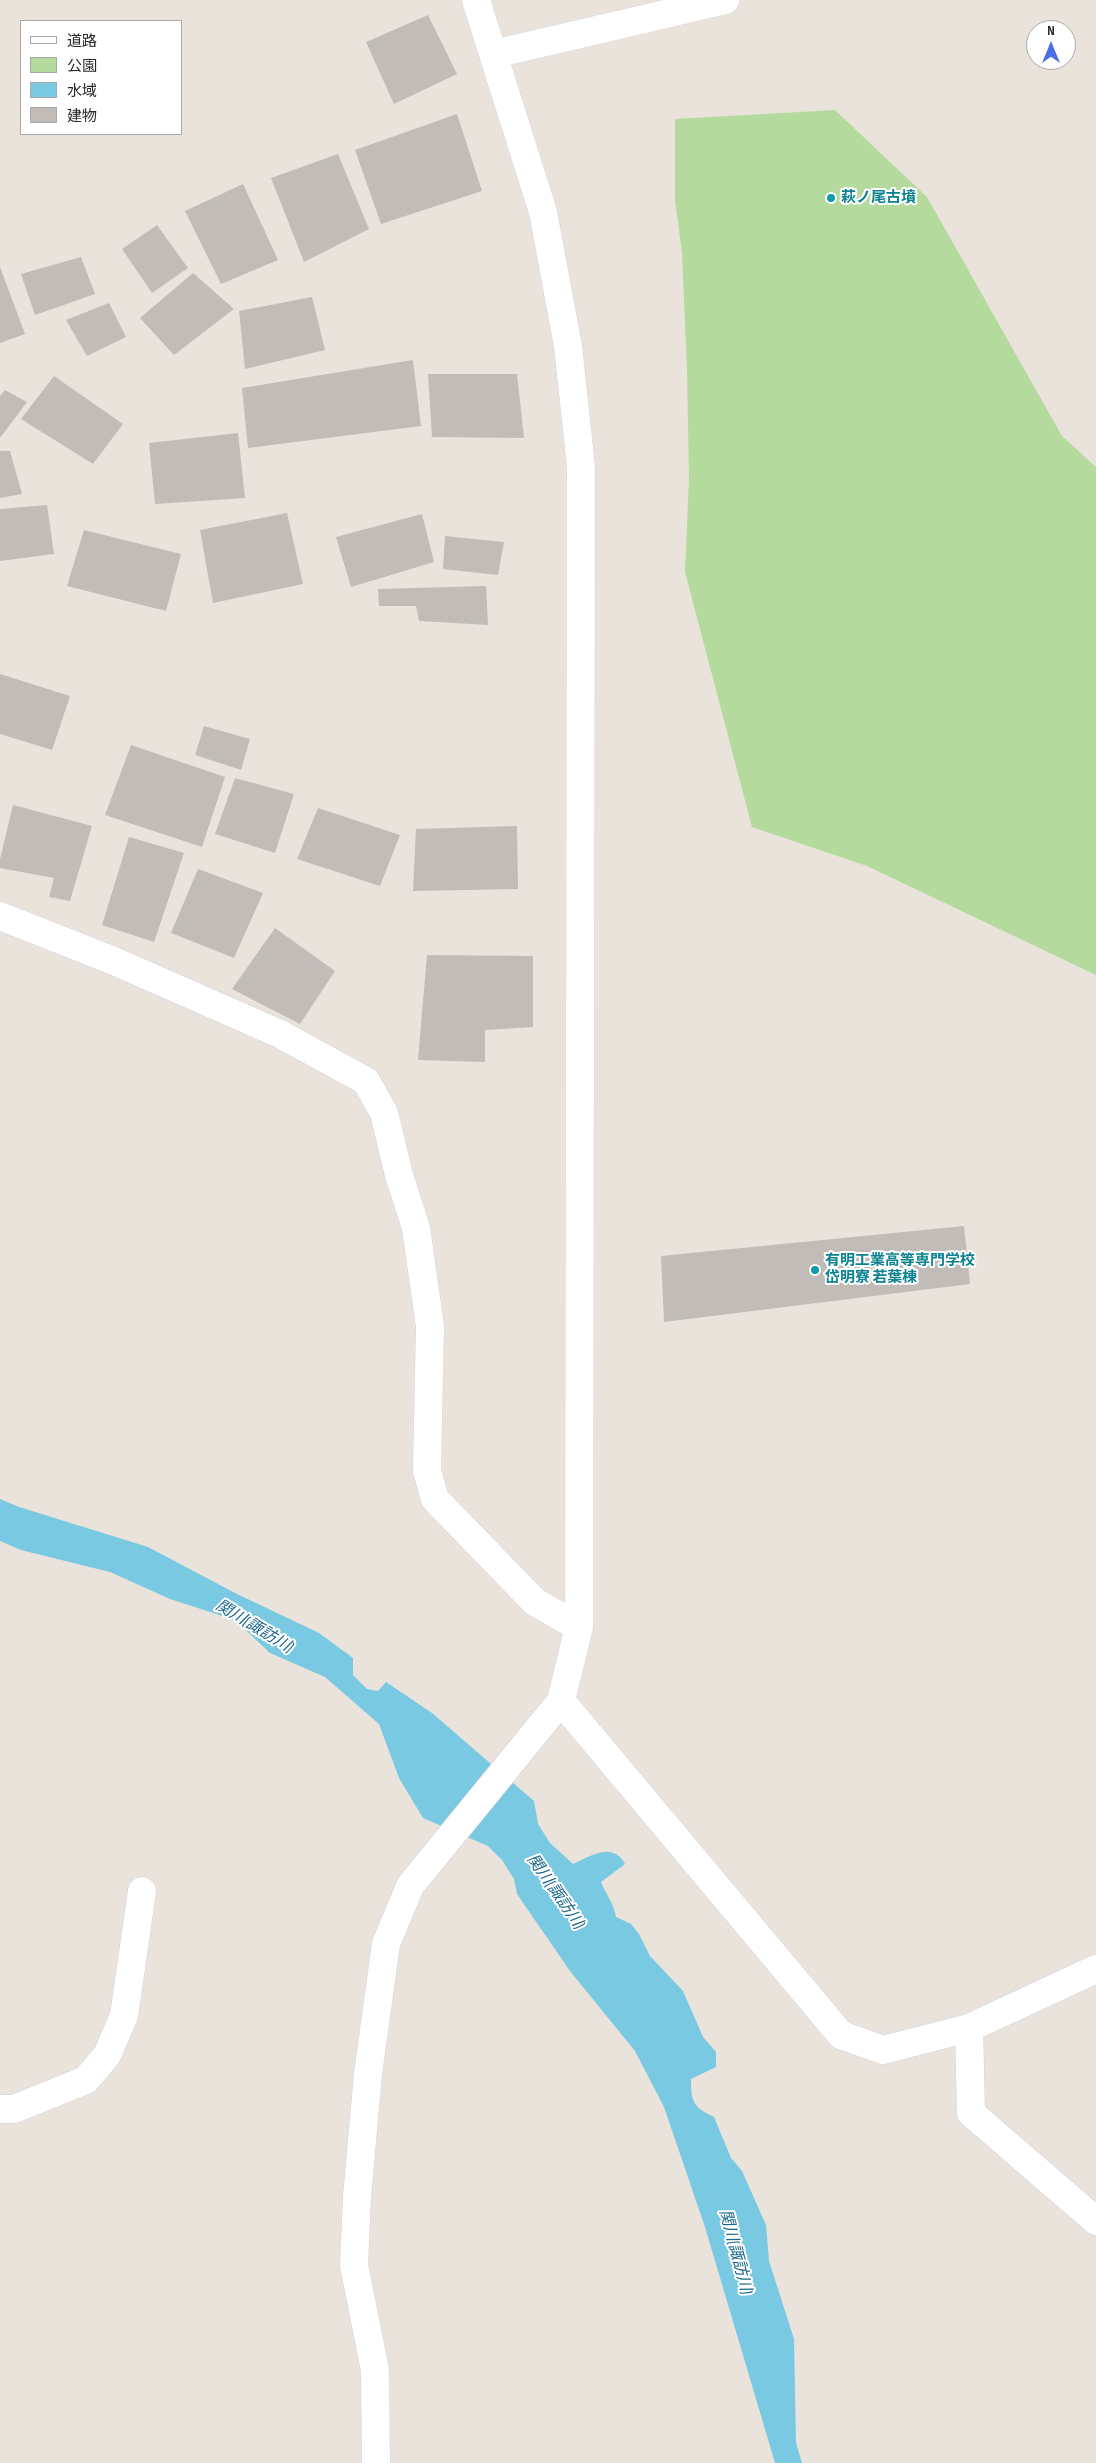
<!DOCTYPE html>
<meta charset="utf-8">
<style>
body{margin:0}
#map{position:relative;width:1096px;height:2463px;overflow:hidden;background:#e9e3db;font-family:"Sofia Sans Condensed","Noto Sans JP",sans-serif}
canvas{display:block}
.legend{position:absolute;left:20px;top:20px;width:162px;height:115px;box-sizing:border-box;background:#fff;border:1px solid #a9a9a9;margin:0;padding:6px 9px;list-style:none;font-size:15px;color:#282828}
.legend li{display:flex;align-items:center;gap:10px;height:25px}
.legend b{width:25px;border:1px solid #a9a9a9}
.north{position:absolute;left:1026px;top:20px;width:50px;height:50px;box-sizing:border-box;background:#fff;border:1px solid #a9a9a9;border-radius:50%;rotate:0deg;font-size:14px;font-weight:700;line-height:20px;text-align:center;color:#282828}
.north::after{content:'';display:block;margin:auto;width:18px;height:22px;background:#4b6ee6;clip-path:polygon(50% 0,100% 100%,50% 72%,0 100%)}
</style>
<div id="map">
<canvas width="1096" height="2463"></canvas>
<ul class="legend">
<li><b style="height:6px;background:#fff"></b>道路</li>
<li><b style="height:14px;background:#b4da9d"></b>公園</li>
<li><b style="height:14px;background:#78c9e1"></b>水域</li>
<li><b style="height:14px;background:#c1bcb8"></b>建物</li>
</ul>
<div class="north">N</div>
</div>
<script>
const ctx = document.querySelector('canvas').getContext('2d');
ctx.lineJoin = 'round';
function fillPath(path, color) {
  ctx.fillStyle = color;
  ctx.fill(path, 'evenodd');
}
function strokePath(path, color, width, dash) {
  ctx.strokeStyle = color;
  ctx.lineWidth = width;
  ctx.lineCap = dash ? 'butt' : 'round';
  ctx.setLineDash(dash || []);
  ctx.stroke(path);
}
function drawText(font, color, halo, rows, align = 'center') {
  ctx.font = font + ' "Sofia Sans Condensed","Noto Sans JP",sans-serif';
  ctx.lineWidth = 4;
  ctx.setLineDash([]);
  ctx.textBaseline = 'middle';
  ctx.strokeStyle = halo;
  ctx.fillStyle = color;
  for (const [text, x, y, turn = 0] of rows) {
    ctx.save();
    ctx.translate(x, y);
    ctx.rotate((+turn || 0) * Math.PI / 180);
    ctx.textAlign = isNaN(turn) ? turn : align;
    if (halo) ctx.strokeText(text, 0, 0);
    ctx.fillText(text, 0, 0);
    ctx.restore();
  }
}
fillPath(new Path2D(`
 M835 110 927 197 1062 436 1096 467V975L867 866 752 827 685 572 689 478 687 370 682 253 675 200V119Z`), '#b4da9d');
fillPath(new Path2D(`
 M0 1499 19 1507 148 1547 235 1593 319 1633 353 1658V1675L367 1689 378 1691 386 1682 432 1713 534 1801 538 1824 550 1843 573 1864C591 1856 613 1841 625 1864L601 1882C606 1894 614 1904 616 1917L631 1924 639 1934 650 1956 683 1991 703 2037 716 2052V2067L691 2079C691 2102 693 2107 714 2117L731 2158 742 2171 766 2225 769 2261 794 2339 796 2443 802 2463H775L705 2227 664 2107 635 2051 570 1971 517 1894 514 1879 502 1860 488 1846 423 1818 399 1778 379 1724 325 1677 270 1653 235 1620 170 1599 110 1572 21 1550 0 1541Z`), '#78c9e1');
fillPath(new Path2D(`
 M428 15 457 74 394 104 366 42Z
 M457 114 482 191 381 224 355 150Z
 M338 154 369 229 304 262 271 178Z
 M243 184 278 260 221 284 185 211Z
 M157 225 188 268 152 293 122 249Z
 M81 257 95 294 35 315 21 274Z
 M0 267 25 334 0 343Z
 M193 273 234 309 174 355 140 318Z
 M312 297 325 350 245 369 239 311Z
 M109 303 126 337 87 356 66 320Z
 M413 360 421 426 248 448 242 388Z
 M428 374H517L524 438 432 437Z
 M54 376 123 424 93 464 21 419Z
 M5 390 27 402 0 438V396Z
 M238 433 245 498 155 504 149 443Z
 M0 451H10L22 494 0 498Z
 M47 505 54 554 0 561V509Z
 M287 513 303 584 213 603 200 530Z
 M422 514 434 562 351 587 336 537Z
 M84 530 181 554 166 611 67 586Z
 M445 536 504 542 498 575 443 569Z
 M486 586 488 625 419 621 416 606H379L378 589Z
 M0 674 70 696 52 750 0 734Z
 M204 726 250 739 241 770 195 755Z
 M131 745 225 777 202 847 105 815Z
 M235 778 294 794 275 853 215 834Z
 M13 805 92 826 70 901 49 897 54 878 0 868V859Z
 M318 808 400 835 380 886 297 859Z
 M517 826 518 889 413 891 416 829Z
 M129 837 184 853 154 942 102 925Z
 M198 869 263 893 234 958 171 933Z
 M275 928 335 971 300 1024 232 989Z
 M427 955 533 956V1027L485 1030V1062L418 1060Z
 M964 1226 970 1284 664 1322 661 1256Z`), '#c1bcb8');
const minor = new Path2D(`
 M494 54 725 0
 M0 916 114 961 280 1034 366 1081 384 1113 399 1175 416 1228 430 1326 427 1471 435 1499 535 1602 579 1627
 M561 1701 841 2035 883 2050 969 2028 1096 1969
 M969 2028 971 2113 1096 2221
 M0 2109H14L86 2080 107 2055 124 2016 142 1891
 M376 2463 375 2370 354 2265 357 2197 368 2074 386 1944 410 1886 561 1701 579 1627 581 467 568 346 543 212 476 0`);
strokePath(minor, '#d1d4e0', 29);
strokePath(minor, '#fff', 28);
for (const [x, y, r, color] of [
 [831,198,5,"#0f9aa8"],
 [815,1270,5,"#0f9aa8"]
]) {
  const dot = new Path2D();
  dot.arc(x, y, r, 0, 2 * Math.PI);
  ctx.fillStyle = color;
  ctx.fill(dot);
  strokePath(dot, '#fff', 2);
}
drawText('bold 15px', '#0d838f', '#fff', [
 ["萩ノ尾古墳",841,198],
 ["有明工業高等専門学校",825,1261],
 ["岱明寮 若葉棟",825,1278]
], 'left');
drawText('italic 16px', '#1b6789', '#fff', [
 ["関川(諏訪川)",254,1627,31],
 ["関川(諏訪川)",555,1892,55],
 ["関川(諏訪川)",735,2252,75]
]);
</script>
